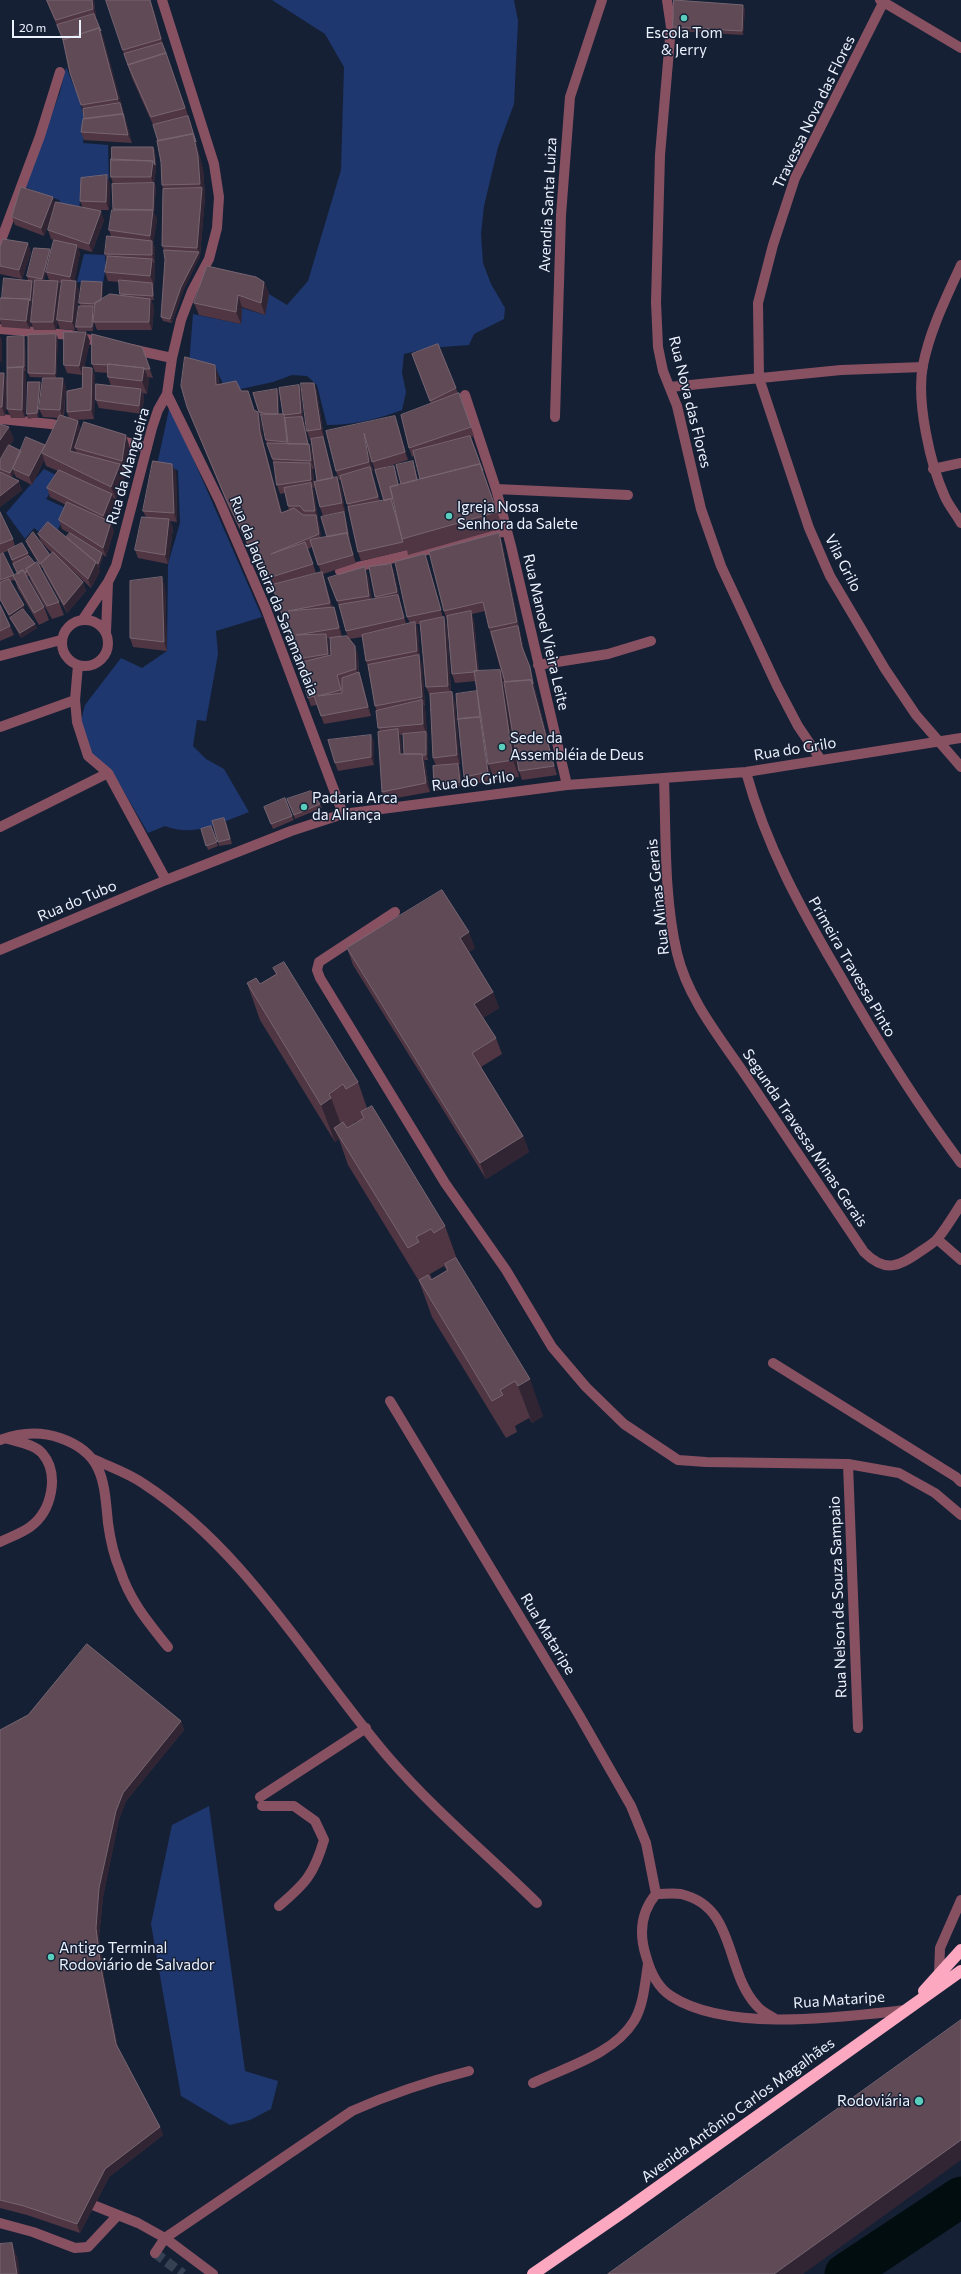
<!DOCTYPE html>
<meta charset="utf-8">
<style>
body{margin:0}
#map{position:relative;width:961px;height:2274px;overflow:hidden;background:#162035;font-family:Commissioner,sans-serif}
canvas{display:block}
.scale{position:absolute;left:12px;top:20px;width:69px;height:18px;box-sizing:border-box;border:2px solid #ecf2fe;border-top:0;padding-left:5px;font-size:12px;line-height:14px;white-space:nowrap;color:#ecf2fe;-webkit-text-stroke:3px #162035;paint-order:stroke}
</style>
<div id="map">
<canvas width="961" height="2274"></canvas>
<div class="scale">20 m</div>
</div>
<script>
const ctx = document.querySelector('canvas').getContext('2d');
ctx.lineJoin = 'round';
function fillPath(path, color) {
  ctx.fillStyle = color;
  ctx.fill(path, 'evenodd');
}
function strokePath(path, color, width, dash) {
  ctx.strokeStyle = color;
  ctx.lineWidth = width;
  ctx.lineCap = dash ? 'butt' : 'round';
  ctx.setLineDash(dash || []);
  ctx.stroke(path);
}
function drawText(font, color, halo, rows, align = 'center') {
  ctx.font = font + ' Commissioner,sans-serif';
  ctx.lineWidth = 3;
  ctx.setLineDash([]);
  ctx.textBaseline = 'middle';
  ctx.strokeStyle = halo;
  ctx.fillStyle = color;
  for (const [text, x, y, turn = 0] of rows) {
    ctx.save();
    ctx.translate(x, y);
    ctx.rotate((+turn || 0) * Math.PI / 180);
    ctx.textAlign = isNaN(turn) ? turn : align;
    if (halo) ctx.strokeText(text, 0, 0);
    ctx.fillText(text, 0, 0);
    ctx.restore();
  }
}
fillPath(new Path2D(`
 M272 0H514L518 21 514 104 498 147 484 206 481 234 483 263 491 284 505 308 504 319 474 334 469 345 429 348 404 354 402 373 406 392 402 410C378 419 353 425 327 425L317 385 307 376 292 375 273 382 227 392 218 373 189 365 193 314 241 324 242 308 265 315 269 294 287 305 308 281 341 170 344 67 325 34Z
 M66 67C76 93 89 115 83 143L108 145 109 180 82 183 79 209H64L59 200 25 187 60 92Z
 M84 254 105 255 106 266 103 283 77 282Z
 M170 405 262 617 216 631 218 654 206 721 197 720 193 746 206 759 224 769 249 812C222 822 195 838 165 826L148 833 113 773 91 753 81 721 85 705 121 658 142 668 167 651 168 564 180 523 178 470 157 465Z
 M44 469 60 477 46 499 70 510 56 532 43 535 34 528 25 539 6 513Z
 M209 1806 245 2071 278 2081 271 2109 250 2120 230 2125 181 2096 151 1924 172 1825Z`), '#1f376f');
strokePath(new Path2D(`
 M845 2274 961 2197`), '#010d0e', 41);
strokePath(new Path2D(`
 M155 2253 183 2274`), '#364053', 10, [10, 5]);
strokePath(new Path2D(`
 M773 1363 956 1477 961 1482
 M0 1440C19 1433 40 1431 60 1438 104 1453 104 1482 108 1523 110 1538 114 1556 120 1570 130 1601 148 1622 168 1647
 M93 1459C110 1467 129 1473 144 1484 248 1552 310 1666 389 1758 434 1810 488 1855 537 1903
 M0 1542C10 1537 22 1533 30 1527 52 1511 60 1474 42 1453 34 1444 18 1442 8 1439
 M260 1797 366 1728
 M262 1806H294L315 1821 324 1840C314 1874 306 1883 279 1906
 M533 2083C566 2067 614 2054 634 2021 644 2004 645 1982 648 1964
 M93 2205 138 2223 165 2238 213 2274
 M0 2223 33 2232 75 2248 88 2247 118 2215
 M165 2238 352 2111C390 2094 429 2081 469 2071`), '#885162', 10);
strokePath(new Path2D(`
 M667 0 671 27 660 155 656 302 658 347 663 371 677 406 701 509 721 566 777 686 798 726 821 760
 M880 0 961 48
 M883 3 795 178 773 245 758 303 759 378 809 528 830 576 885 669 916 715 961 767
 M0 243 40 136 60 72
 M961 265C946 298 930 330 923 365 916 401 930 464 945 497 949 506 956 514 961 523
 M0 329 71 335 104 343
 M131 349 172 358
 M670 387 841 370 923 367
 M167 394 219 500 266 609 343 814
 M465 395 496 489 511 546 567 785
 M555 417 561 215 570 97 602 0
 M0 419 51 424 67 427
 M116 439 147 448
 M933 469 961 463
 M496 489 628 495
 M340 571 507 531
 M83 619 108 582 116 566 152 428 158 410 167 394 172 358 181 320 192 291 209 259 217 228 219 197 214 164 162 0
 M62 643a23 23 0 1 1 46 0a23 23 0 1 1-46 0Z
 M106 632 108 582
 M0 656 61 640
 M78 665 75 700 77 722 88 756 108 773 166 880
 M538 665 608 654 651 641
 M0 727 75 700
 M746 772C766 846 802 911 841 977 878 1042 916 1103 961 1163
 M664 778C666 835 664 898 677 953 688 1000 722 1040 748 1079 787 1137 825 1194 864 1252 885 1273 899 1267 921 1251 927 1247 934 1243 938 1238 947 1227 954 1215 961 1204
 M0 827 108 773
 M395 912 319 962 317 970 320 978 445 1183 506 1270 552 1347 586 1387 624 1424 678 1460 706 1462 848 1464 899 1473 935 1493 961 1515
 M0 950 166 880 291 831 343 814 567 785 746 772 961 738
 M937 1239 961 1260
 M390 1401 579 1715 631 1806 646 1843 656 1894C641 1912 639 1934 646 1956 650 1971 657 1987 671 1996 727 2033 842 2017 906 2010
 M848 1464 858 1728
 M656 1894C664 1894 673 1893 681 1894 737 1907 724 1971 757 2006 761 2011 769 2015 774 2018
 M939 1975 940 1948 961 1900
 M155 2253 165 2238`), '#885162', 10);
strokePath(new Path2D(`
 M924 1991 961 1950
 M533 2274 623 2212 961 1971`), '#fca8c0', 12);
fillPath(new Path2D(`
 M46 0H94L96 18 103 37 132 143 84 140 81 132 84 119 83 109 70 73 63 40Z
 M106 0 154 11 165 51 190 120 203 169 205 197 200 256 183 291 172 323 163 321 161 317 165 260 164 250 162 246 163 189 162 185 161 162 158 141 154 127 132 78Z
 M745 9 743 35 674 31 673 27Z
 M153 147 155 151 156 169 154 183 156 187 154 213 157 219 153 243 155 249V263H154L155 267 154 285 153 284 154 287V300H151L154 307 152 330H97L94 322 93 331H78L76 327 81 306 79 303 102 282 103 286 102 299 121 295 119 282 108 281 105 272 107 260 105 254 111 236 109 230 113 210V184L111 177 112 160Z
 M110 183 109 210H95L104 220 92 252 78 248 80 253 74 281 79 290 75 330 60 329 57 321 56 330H34L31 322V318L30 329 2 327 0 321V298H2L28 280 27 276 50 249 51 252 54 240 51 239 48 230 52 215 44 236 15 225 12 217 53 197 55 204 83 208 80 201ZM46 272 49 280H44ZM33 281 34 282 32 307 31 305 34 285ZM59 283H61V288Z
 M0 247 31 252 22 279 0 274Z
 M264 282 269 294 265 315 242 307 241 324 199 315 194 303Z
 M58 338 56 378 30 377 28 373Z
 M25 341 26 371H24L26 375 25 418H11L7 409Z
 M90 341 84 367 92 368 95 376 94 419 75 420 78 421 81 431 130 448 126 473 123 472 125 477 116 499 113 498 115 503 108 521 114 531 106 557 102 554 103 557 99 568 98 567 100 571 91 588 64 563 83 582 86 591 67 613 44 572 43 567 41 568 28 546 26 541 50 555 52 553 41 542 38 534 67 538 69 533 62 529 59 520 66 505 50 497 47 488 58 471 46 466 44 460 32 485 16 477 14 473 12 477 3 474 22 490 0 507V460L9 447 14 439 9 445 21 451 45 445V446L58 418 43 417 39 409 66 387 64 416 69 418 67 412 82 388 83 369 82 375 67 373 64 365Z
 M438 344 458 393H459L474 436 471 437 503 528 408 555 407 550 361 561 358 552 348 507 341 479 339 480 336 471 398 425 408 460 383 468 395 470 399 485 401 484 414 465 418 480 420 479 414 456 412 457 409 448 431 404 412 354ZM368 448 375 471 384 501H380L372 471H373ZM394 502 398 519 393 503Z
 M142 347 153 378 148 377 149 380 147 394 143 393 144 398 142 414 99 408 96 400 111 386 108 377V373L95 372 92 364Z
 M0 373H4L7 382 5 416H0Z
 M218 373 219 384 241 391H248L254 411 261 421 263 441 282 513 289 510 288 506 285 493 280 494 277 485 274 465 266 440 262 417 260 416 259 412 279 394V414H283L299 385 301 389 303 417 304 421 308 444H309L313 453 314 469H312L313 471 314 482 317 481 311 440H310L307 431 314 383 317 392 324 438H323L334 478 341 486 345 512 323 516 320 507 314 483V488H313L314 491 318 519H317L319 523 321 538 327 537 345 516 350 539H349L356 563 323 574 325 581 332 607H334L337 616 342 637 348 638 346 631 340 609 328 578 368 576 372 599H376L375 597 391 564 394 572 400 600V601L406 624 410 623 407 617 425 554 428 563 443 618 447 626 451 692H452L455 701 460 764H458L460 768 462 786 436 791 434 786 436 766 433 758 430 696 426 687 420 624H416L418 630 420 659 422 664 425 705 424 706 425 709 427 733 428 737V760H424L425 763 430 792 385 800 382 792 380 732 378 728 377 711 375 706 368 667 366 661 362 637 349 639 358 654 359 672 362 681 371 716 324 724 317 705 311 706 308 698 298 663 272 586 268 588 229 508 187 407ZM312 547 321 572 299 578 316 573 308 549ZM330 638 331 655H330L329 642 328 639ZM400 735H403L404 754H402L401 738Z
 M41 387 38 417 28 419 27 414Z
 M176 472 177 522 170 521 173 528 168 564 138 558 135 550 146 517 143 511Z
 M0 512 13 539 15 546 28 553 29 556 59 602 64 615 52 619 31 582 29 576 27 577 44 607 49 620 39 625 18 589 15 580 10 581 25 610 24 611 35 624 37 628 21 638 0 600V555L3 553 14 576 17 574 8 551 0 554Z
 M499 533 502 542 524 651 531 671 535 689 557 775 522 780 519 771 515 748 519 777 494 780 489 765 491 781 467 785 464 777 477 691 478 694 476 681 455 683 452 674 447 620 444 611ZM485 611 489 628 503 678 500 670 479 671 474 620 472 614Z
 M165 586 167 651 133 647 130 638Z
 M0 605 10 626 14 635 0 641Z
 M371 735 374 743V765L338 771 335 763Z
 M287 799 320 804 322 808 295 819Z
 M264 807 292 816 294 820 273 829Z
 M226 822 232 844 219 846 218 842Z
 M211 826 218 846 208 850 201 829Z
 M347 948H475L469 952 493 992 499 1008 483 1018 496 1038 502 1054 481 1067 523 1136 529 1152 486 1179 353 965Z
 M273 968 358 1082 367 1108 445 1226 458 1262 543 1416 532 1423 529 1418 515 1426 517 1432 506 1438 432 1317 419 1281 348 1165 339 1139 335 1142 260 1020 247 983 260 984 276 974ZM357 1121V1122L347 1128ZM444 1266 447 1271 432 1279 430 1274Z
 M181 1721 184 1730 126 1801 119 1819 103 1897 99 1937 104 1977 118 2048 160 2127 163 2135 109 2177 80 2233 27 2215 0 2208V1730Z`), '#4f3642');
fillPath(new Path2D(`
 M92 0H94L96 18 93 9Z
 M150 0 154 11 165 51 161 39Z
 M743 5 745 9 743 35 742 31Z
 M99 28 103 37 132 143 128 135Z
 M166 53 190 120 197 146 203 169 205 197 200 256 183 291 172 323 170 319 181 287 199 252 197 248 202 188 200 184 188 116Z
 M153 147 155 151 156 169 154 183 156 187 154 213 157 219 153 243 155 249V263L152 255V243L150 236 153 211 154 185 151 177Z
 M107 175 110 183 109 210 106 202Z
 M53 197 56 206 44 236 41 228Z
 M101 211 104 220 92 252 89 244Z
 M28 243 31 252 22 279 19 270Z
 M77 245 80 253 74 285 70 277Z
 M50 249 52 253 43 283 42 279Z
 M152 259 155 267 154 285 150 276Z
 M32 281 34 285 31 305 30 301Z
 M58 281 61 289 56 330 53 322Z
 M76 281 79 290 75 330 72 322Z
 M102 282 103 286 102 308 100 304Z
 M264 282 269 294 265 315 261 303Z
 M152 283 154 287V300L153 296Z
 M238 295 242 307 241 324 236 312Z
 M29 299 32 307 30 329 26 321Z
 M150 299 154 307 152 330 149 322Z
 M93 306 94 311 93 331 92 327Z
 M86 332 90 341 82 375 79 366Z
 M56 334 58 338 56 378 55 374Z
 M0 336 2 340V364L0 360Z
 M24 336 25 341 26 371 24 367Z
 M215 365 218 373 219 393 216 385Z
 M23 367 26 375 25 418 22 410Z
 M92 368 95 376 94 419 91 410Z
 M144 368 149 380 147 394 142 381Z
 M4 373 7 382 5 416 2 407Z
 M63 378 66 387 63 418 60 410Z
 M40 382 41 387 38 417 37 413Z
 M314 383 317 392 324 438 321 429Z
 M299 385 301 389 303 417 301 413Z
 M141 389 144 398 142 414 139 406Z
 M277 389 279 394V419L278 415Z
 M258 412 261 421 263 441 284 522 281 513 260 432Z
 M284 414 287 422 289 446 287 442Z
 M395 416 398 425 408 460 405 452Z
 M302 417 304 421 310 450 308 446Z
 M78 421 82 433 75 448 77 453 70 451Z
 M9 427 14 439 0 459V440Z
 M364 433 367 442 373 471 369 462Z
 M126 435 130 448 126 473 122 461Z
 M323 437 325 442 335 482 333 478Z
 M309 444 313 453 314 469 311 461Z
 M45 445 48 453H42L44 460 32 485 29 476Z
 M21 451 13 469 14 473 12 477 10 473Z
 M310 463 313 471 314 488 311 480Z
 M120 464 125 477 116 499 111 487Z
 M172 464 176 472 177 522 174 513Z
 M370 467 373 476 381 506 378 497Z
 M337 477 341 486 345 512 342 503Z
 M19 481 22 490 0 507V496Z
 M311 483 314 491 318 519 315 511Z
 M112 494 115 503 106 525 103 516Z
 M344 512 345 516 350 539 348 535Z
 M316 515 319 523 322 543 319 534Z
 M169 519 173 528 168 564 165 555Z
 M111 522 114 531 106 557 103 548Z
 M347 533 350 541 356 563 353 555Z
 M499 533 502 542 524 651 522 647 518 626 517 622Z
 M102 553 103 557 99 568 98 564Z
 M425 554 428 563 444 619 441 610Z
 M50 555 41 564 43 567 41 568 40 564Z
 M96 562 100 571 91 588 88 579Z
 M391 564 394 572 400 600 397 592Z
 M365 567 368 576 373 604 369 596Z
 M322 572 325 581 333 611 330 603Z
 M162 577 165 586 167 651 164 642Z
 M83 582 86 591 67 613 64 605Z
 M398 595 401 604 407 626 404 618Z
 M24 605 25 610 11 619 9 615Z
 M334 607 337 616 342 637 339 628Z
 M471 611 474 620 480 681 477 672Z
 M444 617 447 626 451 694 448 686Z
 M415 622 418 630 420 659 417 651Z
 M35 624 37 628 21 638 20 633Z
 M326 634 329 642 331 662 328 654Z
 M355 646 358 654 359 677 356 669Z
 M419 655 422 664 425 705 422 697Z
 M530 667 531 671 535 689 557 775 554 766 531 680Z
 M500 670 506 686 519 777 513 760Z
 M359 672 362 681 371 716 368 707Z
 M452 692 455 701 460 764 457 755Z
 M422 700 425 709 427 733 428 737V760L426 755V733L423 724Z
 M480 717 483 725 491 781 488 772Z
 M398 729 401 738 403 763 400 754Z
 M371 735 374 743V765L371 757Z
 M422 754 425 763 430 792 426 783Z
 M458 764 460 768 462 786 460 782Z
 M469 932 475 948 466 954 460 938Z
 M493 992 499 1008 480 1020 474 1004Z
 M331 1098 345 1135 334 1128 339 1139 335 1142 321 1105Z
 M523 1136 529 1152 486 1179 480 1163Z
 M530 1379 543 1416 532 1423 518 1386Z
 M181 1721 184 1730 126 1801 119 1819 103 1897 99 1937 104 1977 119 2053 116 2044 101 1968 96 1928 99 1888 116 1811 123 1793Z
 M160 2127 163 2135 109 2177 80 2233 77 2224 105 2169Z
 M961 2140V2160L803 2274H774Z
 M12 2243 18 2259 20 2274H17Z`), '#312534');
const building = new Path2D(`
 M47 0H92L93 9 56 20Z
 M106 0H150L161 39 123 50Z
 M674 0 743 5 742 31 673 27Z
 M94 14 101 31 99 28 63 40 57 25Z
 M99 28 118 99 81 105 70 73 63 40Z
 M162 43 166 53 128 65 124 54Z
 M166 53 185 108 151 117 128 65Z
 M120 103 124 118 123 114 84 119 83 109Z
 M123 114 128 135 81 132 83 119Z
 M188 116 196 142 193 134 158 141 153 125Z
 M193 134 198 156 200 184 162 185 161 162 157 141Z
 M112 147H153L155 165 153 161 112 160Z
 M111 159 153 161 151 177H111Z
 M107 175 106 202 80 201 81 178Z
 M154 183 153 210 113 209 112 184Z
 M21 187 53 197 41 228 12 217Z
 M202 188 197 248 162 246 163 189Z
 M56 202 101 211 89 244 48 230Z
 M112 210H153L150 236 109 230Z
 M107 236 152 241V255L105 254Z
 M3 239 28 243 19 270 0 266V247Z
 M54 240 77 245 70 277 46 272Z
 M34 248 50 249 42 279 27 276Z
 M164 250 199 252 181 287 170 319 161 317 165 260Z
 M108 256 152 259 150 276 105 272Z
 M207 266 256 277 264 282 261 303 238 295 236 312 194 303Z
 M4 278 32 281 30 301 29 299 2 298Z
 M35 280 58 281 53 322H31Z
 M62 280 76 281 72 322 57 320Z
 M119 280 152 283 153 296 120 294Z
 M82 281 102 282 101 300 95 303V304L79 303Z
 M110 294 150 299 149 322H93L95 303Z
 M0 298 29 299 26 321 0 319Z
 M79 306H93L92 327H76Z
 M64 332H86L79 366 64 365Z
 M56 334 55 374 28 373V335Z
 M92 334 142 347 150 369H144V368L108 364V365L92 364Z
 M24 336V367L7 368V337Z
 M438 344 456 388 430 401 412 354Z
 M185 357 215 365 216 385 236 381 241 391H248L254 410 258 412 260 432 281 513 294 508 303 515H316L319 534 271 554 305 542 313 564 265 579 226 499 187 407 181 386Z
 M108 364 144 368 142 381 108 377Z
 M23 367 22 410 7 409V368Z
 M83 367 92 368 91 410 67 412V391L82 388Z
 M0 373H4L2 407H0Z
 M43 378H63L60 410 39 409Z
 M28 382H40L37 413 27 414Z
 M301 383H314L321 429 307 431Z
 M96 384 141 389 139 406 96 400Z
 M299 385 301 413 284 415V414H283L279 388Z
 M277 389 278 414H268L259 412 253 393Z
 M459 393 471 427 409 448 401 415Z
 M261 414H284L287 442 266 440Z
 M60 415 78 421 70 451 120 464 111 487 42 453Z
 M395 416 405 452 372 462 364 433 369 462 336 471 326 431Z
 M302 417 308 444H288L285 418Z
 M84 422 126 435 122 461 75 448Z
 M0 424 9 427 0 440Z
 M470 436 483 471 480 464 420 479 413 451Z
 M26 437 45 445 29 476 13 469Z
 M323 437 333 478 317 481 311 439Z
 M267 443 309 444 311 461 273 459Z
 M9 445 21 451 10 473 0 469V460Z
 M153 461 172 464 174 513 143 511Z
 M413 461 417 480 401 484 396 465Z
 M274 462 310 463 311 480 277 485Z
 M480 464 497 512 402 539 390 487Z
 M394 466 398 485 390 487 393 498 384 501 375 470Z
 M370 467 378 497 347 504 340 476Z
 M59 470 112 494 103 516 47 488Z
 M0 472 19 481 0 496Z
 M337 477 342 503 320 507 314 482Z
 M311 483 315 511H304L300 506H288L284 488Z
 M391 499 403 542 358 552 348 507Z
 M67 502 111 522 103 548 59 520Z
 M0 512 13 539 0 544Z
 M344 512 348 535H347V533L327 537 321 517Z
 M142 517 169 519 165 555 135 550Z
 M48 522 96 562 88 579 38 534Z
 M33 532 50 555 40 564 26 541Z
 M70 533 102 553 98 564 66 537Z
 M347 533 353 555 318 565 310 540Z
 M499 533 517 622 489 628 483 602 444 611 429 552Z
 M22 543 28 553 12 560 8 550Z
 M53 552 83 582 64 605 41 564Z
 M3 553 14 575 0 580V555Z
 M425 554 441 610 407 617 395 562Z
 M29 556 35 563 26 569 27 572 25 573 23 570 18 574 13 564Z
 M37 562 59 602 47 606 26 569Z
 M391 564 397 592 375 597 369 567Z
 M365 567 369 596 337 601 328 578Z
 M23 570 44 607 34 613 13 576Z
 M322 572 330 603 288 611 334 607 339 628 296 635 326 634 328 654 297 659 272 585Z
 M162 577 164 642 130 638V581Z
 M9 579 24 605 9 615 0 599V583Z
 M398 595 404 618 346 631 339 605Z
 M0 605 10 626 0 631Z
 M23 609 35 624 20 633 10 618Z
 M471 611 477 671H474V672L452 674 447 616Z
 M444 617 448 686 426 687 420 622Z
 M415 622 417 651 366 661 362 635Z
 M518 626 522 647 530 667 533 684 531 680 505 682 491 632Z
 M347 636 355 646 356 669 337 675 341 690 318 696 342 693V678L359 672 368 707 321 716 314 696 308 698 298 663 331 655 330 638Z
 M419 655 422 697 375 706 368 665Z
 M500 670 513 760 488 764 474 671Z
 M531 680 554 766 519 771 504 682Z
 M477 691 480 717 458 719V720L456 694Z
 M452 692 457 755 433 758 430 694Z
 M422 700 423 724 378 728 376 711Z
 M480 717 488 772 464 777 458 719Z
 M398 729 400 754H422L426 783 382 792 378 732Z
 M426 732V755H422V754H404L403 734Z
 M371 735V757L335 763 328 740Z
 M458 764 460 782 434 786 433 766Z
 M311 791 320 804 294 815 287 799Z
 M285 798 292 816 271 824 264 807Z
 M224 818 230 839 218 842 212 821Z
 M211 826 217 842 206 846 201 829Z
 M442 890 469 932 460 938 493 992 474 1004 496 1038 472 1053 523 1136 480 1163 347 948Z
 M284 962 358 1082 346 1089 343 1084 329 1094 331 1098 321 1105 247 983 256 978 260 984 277 974 273 968Z
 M372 1106 445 1226 434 1233 431 1229 416 1237 419 1242 408 1248 334 1128 343 1122 347 1128 364 1118 361 1112Z
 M456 1258 530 1379 518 1386 515 1381 500 1390 503 1395 492 1401 419 1280 428 1275 431 1280 448 1270 445 1264Z
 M87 1644 181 1721 123 1793 116 1811 99 1888 96 1928 101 1968 116 2044 160 2127 105 2169 77 2224 24 2206 0 2200V1730L28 1715Z
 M961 2020V2140L774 2274H608Z
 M12 2243 17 2274H0V2244Z`);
fillPath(building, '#604a56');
strokePath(building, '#766571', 1);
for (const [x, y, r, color] of [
 [684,18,4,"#5acebd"],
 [449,516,4,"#5acebd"],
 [502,747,4,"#5acebd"],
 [304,807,4,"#5acebd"],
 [51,1957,4,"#5acebd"],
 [919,2101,5,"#5acebd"]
]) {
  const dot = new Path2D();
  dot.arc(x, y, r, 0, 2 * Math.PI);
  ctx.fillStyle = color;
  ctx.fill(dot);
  strokePath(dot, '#162035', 1.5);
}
drawText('15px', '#ecf2fe', '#162035', [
 ["Escola Tom",684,33,"center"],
 ["& Jerry",684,50,"center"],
 ["Igreja Nossa",457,507],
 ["Senhora da Salete",457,524],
 ["Sede da",510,738],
 ["Assembléia de Deus",510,755],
 ["Padaria Arca",312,798],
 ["da Aliança",312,815],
 ["Antigo Terminal",59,1948],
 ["Rodoviário de Salvador",59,1965],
 ["Rodoviária",910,2101,"right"]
], 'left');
drawText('15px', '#ecf2fe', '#162035', [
 ["Travessa Nova das Flores",814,112,-64],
 ["Avendia Santa Luiza",548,205,-87],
 ["Rua Nova das Flores",690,402,76],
 ["Rua da Mangueira",128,466,-74],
 ["Vila Grilo",843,563,63],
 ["Rua da Jaqueira da Saramandaia",274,596,68],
 ["Rua Manoel Vieira Leite",546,632,77],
 ["Rua do Grilo",795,749,-9],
 ["Rua do Grilo",473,781,-7],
 ["Rua Minas Gerais",658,897,-96],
 ["Rua do Tubo",77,901,-23],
 ["Primeira Travessa Pinto",852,967,60],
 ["Segunda Travessa Minas Gerais",805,1138,56],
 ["Rua Nelson de Souza Sampaio",838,1597,-92],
 ["Rua Mataripe",548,1634,59],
 ["Rua Mataripe",839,2000,-4],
 ["Avenida Antônio Carlos Magalhães",738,2110,-36]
]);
</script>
